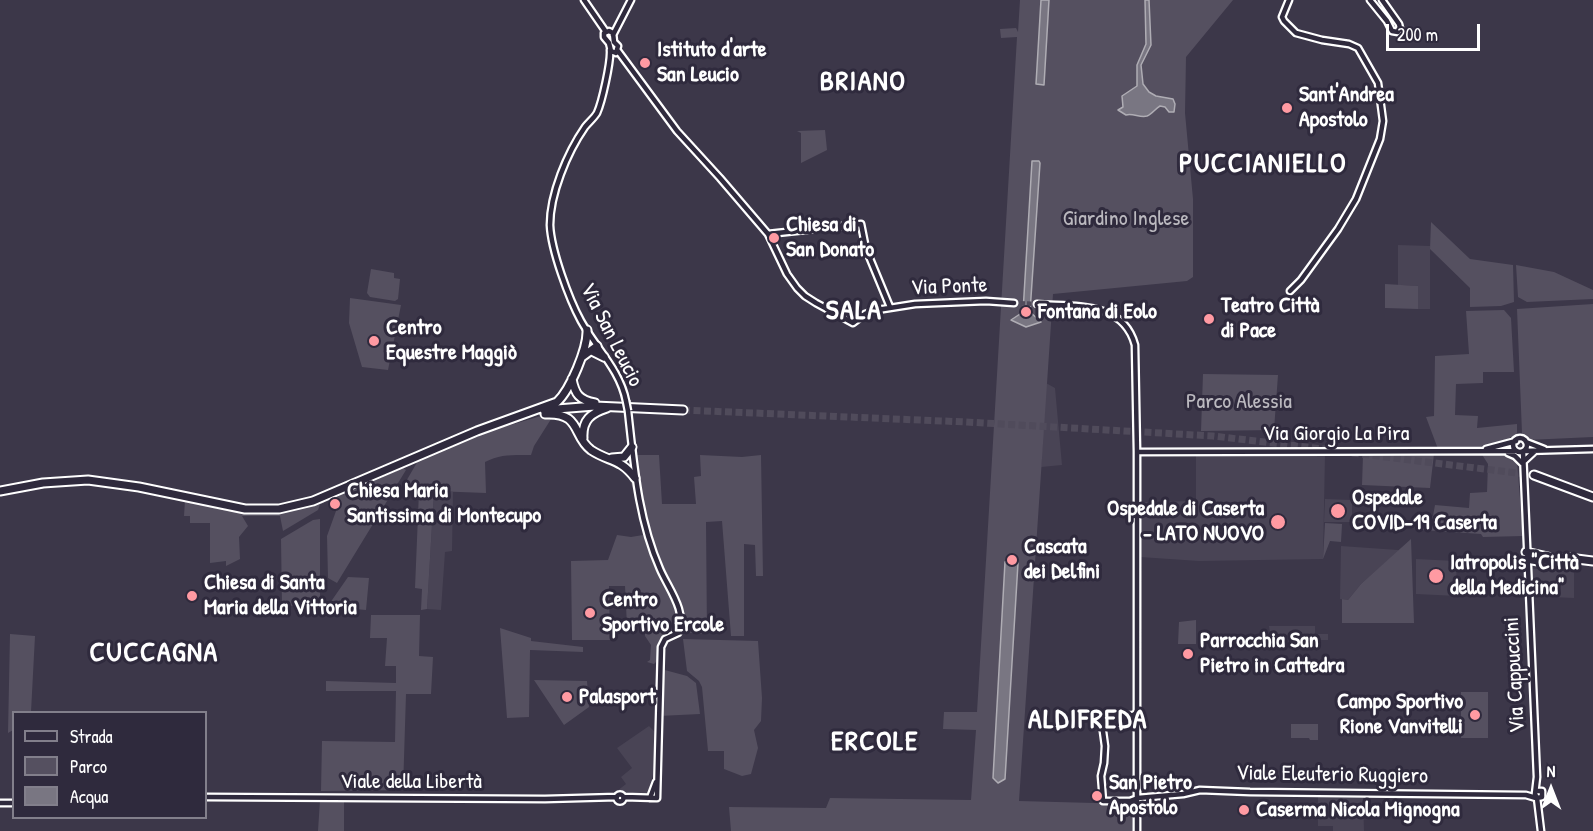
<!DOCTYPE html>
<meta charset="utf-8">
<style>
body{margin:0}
#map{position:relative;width:1593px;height:831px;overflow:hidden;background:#3c3749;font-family:"Patrick Hand",sans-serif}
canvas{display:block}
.legend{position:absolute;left:12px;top:711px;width:195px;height:108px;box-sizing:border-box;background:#2f2a3d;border:2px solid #827f8b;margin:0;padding:8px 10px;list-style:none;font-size:18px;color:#fff}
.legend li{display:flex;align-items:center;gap:12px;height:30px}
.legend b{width:30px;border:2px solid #827f8b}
.north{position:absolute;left:1521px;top:759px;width:60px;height:60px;-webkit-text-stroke:4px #2f2a3d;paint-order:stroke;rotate:0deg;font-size:16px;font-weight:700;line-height:24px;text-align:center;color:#fff}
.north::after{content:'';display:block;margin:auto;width:21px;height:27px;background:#fff;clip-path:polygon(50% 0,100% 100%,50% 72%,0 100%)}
.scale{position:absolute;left:1386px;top:24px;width:94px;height:27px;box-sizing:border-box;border:3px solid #fff;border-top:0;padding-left:8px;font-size:18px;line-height:21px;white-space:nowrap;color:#fff;-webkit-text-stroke:4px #2f2a3d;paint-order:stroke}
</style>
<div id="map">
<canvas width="1593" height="831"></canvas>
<ul class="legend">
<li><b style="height:8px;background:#2f2a3d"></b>Strada</li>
<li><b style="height:16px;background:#555060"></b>Parco</li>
<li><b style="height:16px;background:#797682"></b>Acqua</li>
</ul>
<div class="north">N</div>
<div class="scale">200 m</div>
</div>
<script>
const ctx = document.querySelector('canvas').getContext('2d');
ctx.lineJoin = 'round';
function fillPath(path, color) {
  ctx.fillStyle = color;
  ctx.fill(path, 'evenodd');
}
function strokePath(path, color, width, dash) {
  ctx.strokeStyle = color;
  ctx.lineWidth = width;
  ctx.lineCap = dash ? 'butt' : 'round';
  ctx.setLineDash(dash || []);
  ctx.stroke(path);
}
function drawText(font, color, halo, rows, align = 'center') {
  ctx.font = font + ' "Patrick Hand",sans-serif';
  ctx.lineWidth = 6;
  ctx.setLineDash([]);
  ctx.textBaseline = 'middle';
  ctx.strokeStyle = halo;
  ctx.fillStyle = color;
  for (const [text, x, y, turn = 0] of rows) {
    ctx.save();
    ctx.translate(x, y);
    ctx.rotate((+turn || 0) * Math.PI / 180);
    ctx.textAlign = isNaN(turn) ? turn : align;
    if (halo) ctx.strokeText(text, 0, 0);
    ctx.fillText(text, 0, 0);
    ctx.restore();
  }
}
fillPath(new Path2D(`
 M1398 245 1430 246V309H1418V286L1398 285Z
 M1046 383 1055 388 1062 465 1041 467Z
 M1196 453 1325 454 1323 559 1199 561 1140 557V502L1196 501Z
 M434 491 453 492 452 551 445 552 441 610 427 609Z
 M1325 499 1352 500V522H1324Z
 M1341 546 1398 550 1399 551 1361 584 1348 600 1340 599Z
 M1416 559 1456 561 1457 596 1416 594Z
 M1574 568V598L1530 596 1529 569Z
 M1269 626H1315V634H1328V640H1271Z
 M649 726 654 731 655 753 654 770 648 796 625 795 617 791 626 784 621 777 632 768 617 748Z
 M1318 797 1363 798 1364 831H1333V826H1318Z`), '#494455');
fillPath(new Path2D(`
 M1020 0H1233L1186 57 1185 113 1193 199V277L1187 281 1053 294 1019 801 1132 804 1133 831H731L729 807 826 808 830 798 971 800 976 730 943 729 944 712H977L1017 37 1001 38 1000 29 1016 28 1018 32Z
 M825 130 827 150 801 163V133L797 131Z
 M1431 222 1470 259 1513 265 1514 302 1501 306 1470 307V288L1430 249Z
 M1516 265 1554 272 1593 290V299L1527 302 1518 297Z
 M371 269 394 273V278L400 279 398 299 395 301 370 297 367 293Z
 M1385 284 1418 286V309L1385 308Z
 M350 298 401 305 388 370 362 367 349 323Z
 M1593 304V437L1527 440 1522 433 1517 309Z
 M1504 310 1511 318 1514 372H1483V383L1456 384 1455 415 1478 416 1477 428 1517 424V434C1490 450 1469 449 1438 449L1426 417 1434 416 1435 356 1469 354 1466 311Z
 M1203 374 1278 375 1274 430 1201 431Z
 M550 415C583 420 570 437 588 451 600 460 620 460 629 473 634 481 636 496 637 505 634 495 632 482 627 474 619 460 598 460 586 451 569 439 582 424 553 416L534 446 531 455C514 455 500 454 485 462L486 493 434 491 427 609 421 610 422 589 415 588 419 491 401 490 419 459 490 431 541 416Z
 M1481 453C1495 453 1506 453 1517 461L1523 536 1483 537 1481 534 1422 530 1433 516 1435 505 1469 508 1470 493 1487 492 1488 464Z
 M1434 454 1430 488 1362 485 1363 455Z
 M635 455H659L662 504H696L694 477 701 476 700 455 742 457 761 455 763 576H756L755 545 744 544V636H731L722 521 706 522 707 634 682 632C690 613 677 597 668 581 647 542 641 499 635 455Z
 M403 468 406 470 337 583 328 578 327 536 336 511 330 502 349 489 354 490Z
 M325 499 324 503 320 504 318 510 283 531 280 516H242L248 526 239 537 240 559 226 566V561L210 563V523H190V516H184L185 500 258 512Z
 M320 519V599L315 605 282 606 281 539 313 520Z
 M1325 523 1342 524V525L1341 542 1330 541 1323 559Z
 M617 535 631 537 643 535C648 549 653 565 660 580 667 594 683 611 676 629 674 634 665 635 661 639L658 660 654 664 647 662 650 660 651 645 645 636V626H627L625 586H609L610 640H572L571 561 608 560Z
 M1411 539 1414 623H1342V599L1348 600 1361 584Z
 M348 577 369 578 366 610 345 608 330 603Z
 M371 615H420L419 656 433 657 431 694H406L403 790 321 791 322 741 395 742 396 691H326V681L396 683V666H385L387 638H370Z
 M1196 620V644H1178L1179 622Z
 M500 628 531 638V641L583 647V652L530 650 529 717 507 718Z
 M10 634 35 636 31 712H14L13 730 8 733Z
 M683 639 758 641 762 698 761 721 754 730 758 748 751 774 742 776 724 769V751H708L702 687 699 681 687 671Z
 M661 669 687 676 696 683 700 714 659 716Z
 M534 680 587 681 589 707 564 725Z
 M1461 692H1488V738H1461Z
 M1291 724H1318V740H1310L1309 738H1291Z
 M320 800 344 801V831H318Z`), '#555060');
const water = new Path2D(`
 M1041 0H1049L1044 85 1036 84Z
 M1145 0H1149L1151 45 1141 65 1143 84 1149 92 1156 96 1173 99 1175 104 1174 112H1169L1165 107 1160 106C1155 109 1152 114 1147 116 1140 118 1133 113 1126 115L1118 110 1123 107 1122 96 1137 86V65L1146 44Z
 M1032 161H1039L1040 163 1030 312 1041 322 1026 327 1011 320 1023 312Z
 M1012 560 1018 563 1005 779 998 783 993 778 1005 562Z`);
fillPath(water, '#797682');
strokePath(water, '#afadb4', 1.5);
strokePath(new Path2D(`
 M1014 303 1037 304`), '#504b5b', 4.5, [4.5, 2]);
strokePath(new Path2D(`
 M683 410 966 422 1213 436 1332 450
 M1352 453 1534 475`), '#504b5b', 7, [7, 3.5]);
const tertiary = new Path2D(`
 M584 0 606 32
 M1289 0 1282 17 1284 21 1296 33 1322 40 1349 44 1358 48 1378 83 1383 121 1380 139 1356 199 1338 229 1301 280 1290 291
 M1370 0 1387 21 1392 31 1398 32 1400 28 1399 24 1382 0
 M609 31 613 33 614 42 618 46 616 53 611 51 609 43 604 37V33Z
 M613 35 631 0
 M610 50C611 62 602 102 597 113 594 118 589 122 585 127 567 153 550 194 550 225 551 250 569 299 581 321 596 348 620 370 626 401
 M618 51 677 131 720 178 768 234 787 274 797 288 805 296 816 303 853 323 865 314 877 310 915 304 986 301 1014 303
 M768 234 861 224 866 249 890 307
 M1037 304C1073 307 1123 300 1135 345L1137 452V831
 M1513 445a7 7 0 1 1 14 0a7 7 0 1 1-14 0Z
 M1526 442 1544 449
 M1486 449 1516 441
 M1524 451 1593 449
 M1137 452 1516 451
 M1523 452 1537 777 1535 794 1537 798 1542 797V791H1536
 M1508 453 1515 456 1522 463
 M1522 463 1535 451
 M1137 713 1133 715 1101 717 1105 746 1104 763 1101 776 1103 801H1130L1138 798 1183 794 1200 790 1250 792 1526 795 1536 798
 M616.5 798a3.5 3.5 0 1 1 7 0a3.5 3.5 0 1 1-7 0Z
 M206 797 545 799 617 797
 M624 797 657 798 661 647 665 639 678 633C688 612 668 588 660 569 638 519 634 465 628 411
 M650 798 656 782
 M1537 798 1541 831
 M0 803H14`);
const trunk = new Path2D(`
 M592 351 604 357
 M582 357 597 346
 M572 379C575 394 579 400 595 403
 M544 410 595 406 683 410
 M545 414C582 412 572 436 591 450 609 462 620 458 635 478
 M583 438C582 420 591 413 607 408
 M612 458 624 457 632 447
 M1534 475 1593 497
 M0 491 43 483 88 480 139 487 245 509H279L313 501 477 431 557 402C570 390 588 348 587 330
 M1526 552 1548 557
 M1526 559 1538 561 1569 558 1593 561`);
strokePath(tertiary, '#fff', 9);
strokePath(trunk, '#fff', 11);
strokePath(tertiary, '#2f2a3d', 4.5);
strokePath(trunk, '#2f2a3d', 7);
const tertiaryBridge = new Path2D(`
 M626 401 628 411`);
strokePath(tertiaryBridge, '#fff', 9, []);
strokePath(tertiaryBridge, '#2f2a3d', 4.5);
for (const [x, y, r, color] of [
 [645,63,6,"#ff9aa2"],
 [1287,108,6,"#ff9aa2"],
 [774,238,6,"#ff9aa2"],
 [1026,312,6,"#ff9aa2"],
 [1209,319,6,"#ff9aa2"],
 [374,341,6,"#ff9aa2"],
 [335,504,6,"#ff9aa2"],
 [1338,511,8,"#ff9aa2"],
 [1278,522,8,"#ff9aa2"],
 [1012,560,6,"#ff9aa2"],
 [1436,576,8,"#ff9aa2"],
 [192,596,6,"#ff9aa2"],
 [590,613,6,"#ff9aa2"],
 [1188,654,6,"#ff9aa2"],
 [567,697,6,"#ff9aa2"],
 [1475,715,6,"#ff9aa2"],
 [1097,796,6,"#ff9aa2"],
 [1244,810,6,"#ff9aa2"]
]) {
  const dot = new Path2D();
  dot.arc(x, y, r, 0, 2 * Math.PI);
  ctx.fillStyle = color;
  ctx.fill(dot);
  strokePath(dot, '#2f2a3d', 2);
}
drawText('bold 22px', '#fff', '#2f2a3d', [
 ["Istituto d'arte",657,50],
 ["San Leucio",657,75],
 ["Sant'Andrea",1299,95],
 ["Apostolo",1299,120],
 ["Chiesa di",786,225],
 ["San Donato",786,250],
 ["Teatro Città",1221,306],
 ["di Pace",1221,331],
 ["Fontana di Eolo",1038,312],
 ["Centro",386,328],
 ["Equestre Maggiò",386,353],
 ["Chiesa Maria",347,491],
 ["Santissima di Montecupo",347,516],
 ["Ospedale",1352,498],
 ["COVID-19 Caserta",1352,523],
 ["Ospedale di Caserta",1264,509,"right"],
 ["- LATO NUOVO",1264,534,"right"],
 ["Cascata",1024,547],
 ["dei Delfini",1024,572],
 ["Iatropolis \"Città",1450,563],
 ["della Medicina\"",1450,588],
 ["Chiesa di Santa",204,583],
 ["Maria della Vittoria",204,608],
 ["Centro",602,600],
 ["Sportivo Ercole",602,625],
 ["Parrocchia San",1200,641],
 ["Pietro in Cattedra",1200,666],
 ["Palasport",579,697],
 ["Campo Sportivo",1463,702,"right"],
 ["Rione Vanvitelli",1463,727,"right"],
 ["San Pietro",1109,783],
 ["Apostolo",1109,808],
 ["Caserma Nicola Mignogna",1256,810]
], 'left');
drawText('22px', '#bbb9bf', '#2f2a3d', [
 ["Giardino Inglese",1126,219],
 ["Parco Alessia",1239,402]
]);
drawText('22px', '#fff', '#2f2a3d', [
 ["Via Ponte",949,287,-2],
 ["Via San Leucio",611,335,63],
 ["Via Giorgio La Pira",1336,434],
 ["Via Cappuccini",1515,675,-93],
 ["Viale Eleuterio Ruggiero",1332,775,1],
 ["Viale della Libertà",411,782]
]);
ctx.letterSpacing = '1.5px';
drawText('bold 28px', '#fff', '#2f2a3d', [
 ["BRIANO",863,83],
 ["PUCCIANIELLO",1263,165],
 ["SALA",854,312],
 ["CUCCAGNA",154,654],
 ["ALDIFREDA",1088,721],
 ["ERCOLE",875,743]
]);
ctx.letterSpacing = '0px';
</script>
